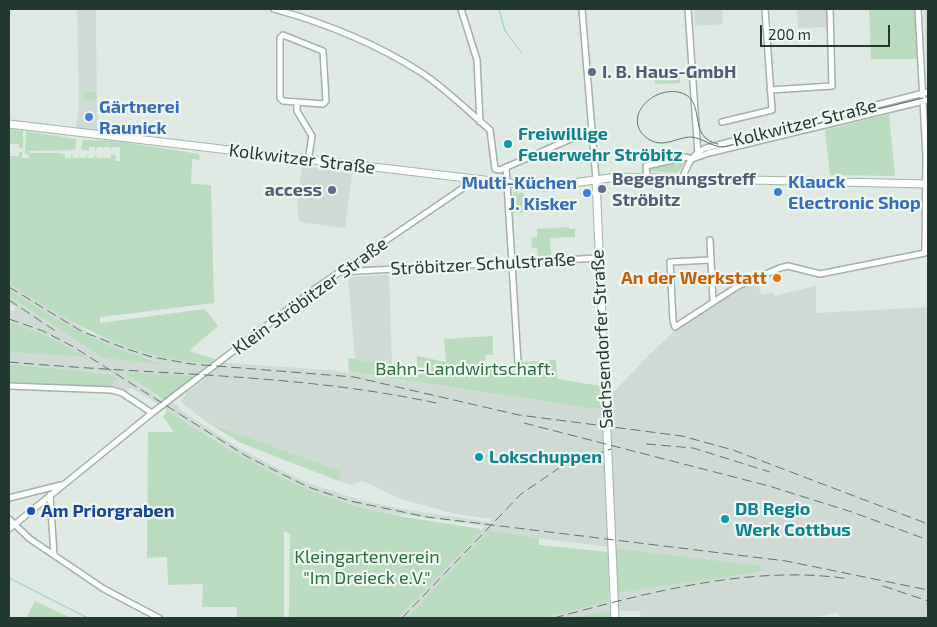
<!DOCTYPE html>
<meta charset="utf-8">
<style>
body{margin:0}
#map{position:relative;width:937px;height:627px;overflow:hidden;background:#dfeae4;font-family:"Exo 2",sans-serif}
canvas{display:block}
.frame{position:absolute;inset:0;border:10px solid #213930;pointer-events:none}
.scale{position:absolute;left:760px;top:25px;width:130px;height:22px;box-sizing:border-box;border:2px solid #213930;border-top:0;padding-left:6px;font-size:15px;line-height:18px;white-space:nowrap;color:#213930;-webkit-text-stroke:4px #f0f7f2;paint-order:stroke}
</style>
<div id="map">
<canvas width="937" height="627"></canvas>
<div class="frame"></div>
<div class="scale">200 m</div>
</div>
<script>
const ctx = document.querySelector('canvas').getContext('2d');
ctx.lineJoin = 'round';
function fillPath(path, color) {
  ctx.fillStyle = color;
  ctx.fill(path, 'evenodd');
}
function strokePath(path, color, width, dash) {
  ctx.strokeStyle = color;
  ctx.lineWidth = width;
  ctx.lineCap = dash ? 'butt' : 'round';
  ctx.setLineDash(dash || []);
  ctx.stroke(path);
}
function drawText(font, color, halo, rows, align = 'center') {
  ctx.font = font + ' "Exo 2",sans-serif';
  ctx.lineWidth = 4.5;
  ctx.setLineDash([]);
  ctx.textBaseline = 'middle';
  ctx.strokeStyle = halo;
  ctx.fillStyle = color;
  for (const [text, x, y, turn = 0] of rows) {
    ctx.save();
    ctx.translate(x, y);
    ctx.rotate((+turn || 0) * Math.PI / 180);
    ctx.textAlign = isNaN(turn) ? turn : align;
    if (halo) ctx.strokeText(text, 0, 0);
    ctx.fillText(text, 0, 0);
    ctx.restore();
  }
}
fillPath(new Path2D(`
 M77 9H96L97 130 76 128 79 105Z
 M694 9H722L723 24 695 26Z
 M797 9H827V27L798 28Z
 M924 9H928V75H927Z
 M302 166 352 173 345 228 300 222 297 207Z
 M389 275 392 365 355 359 348 277Z
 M756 281 762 295 773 292 774 296 816 286V313L928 307V618H842L837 613 813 618H641L640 611H618L617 609 572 618H545L616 599 617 593 761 572 760 566 614 548 611 456 613 393 646 358 676 329 715 303Z
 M9 284 92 334 137 350 179 360 332 370 604 410 609 547 488 532 407 618H397L485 526 382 512 333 499 302 487 251 462 130 387 126 393 112 385 117 379 110 374 9 364V352L84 357 41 333 9 322V310L14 311 16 308 9 303V296L104 358 162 363 116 348 70 327 9 290ZM123 373 207 378 187 392 181 402 208 423 339 471V481L350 485 363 481 401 499 455 514 492 519 489 522 408 510 363 501 300 480 239 448 180 410 178 406 172 402 169 405Z`), '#cedad3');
fillPath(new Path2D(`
 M869 9H914L917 59H871Z
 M679 71 680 83 655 84 654 72Z
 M87 92H96V101L84 100 83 94Z
 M889 114 895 176 830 175 825 130Z
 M9 129 23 130V148H19V144H9Z
 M26 131 76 139 75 150 29 151V153H60L65 155V158H71V154L73 158H79V155L81 158H86L87 155 88 158H94L95 155 97 158H103V155L104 158H111V155H114L116 157 115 161H120V147H112V151L111 147H104V151L103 147H97L95 151V147H89V151L81 149 83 140 116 141 199 154 200 160 192 159 191 184 211 185 214 303 100 317V323L205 309 218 326 189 351 215 359 211 363C133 361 73 324 9 284V156H19V152H22V158H29V154H25Z
 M675 161H685L678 173 649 171 651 166 666 165Z
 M513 192 524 193 523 213H513Z
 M569 227V229H575V237L550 238 551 256 538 257 537 248H532L531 238 537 237V229Z
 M9 290 70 327 116 348 163 364 104 358 9 296Z
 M9 322 41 333 86 357 9 352Z
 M493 336V355H485L486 370 522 367V362L556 360 557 379 601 386 604 410 349 372 348 358 417 369V356L446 362 444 339Z
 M9 364 110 374 117 379 110 387 9 382Z
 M122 372 190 376 194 377 164 400Z
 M167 410C229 450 292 490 364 508 402 518 442 522 480 529L481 532 397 618H289L290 534 284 531V618H237V607H202L203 584 168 585 167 557 147 558 148 432H174L163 417Z
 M208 423 340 471 339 481 241 443Z
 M488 531 539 538V545L608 552 609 601 545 618H407Z
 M614 548 761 566V572L617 593Z
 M35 601 71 618H26Z
 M612 610V618H572L606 611Z`), '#b9dbbe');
strokePath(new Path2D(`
 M499 9 505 31 522 53
 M9 578 88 618`), '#89cace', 1);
const street = new Path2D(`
 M274 9C325 23 377 44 422 73 446 89 468 111 490 130L495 169 500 170 591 130
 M461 9 477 60 480 122
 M582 9 596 180
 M688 9 698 155
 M770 90 832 86 830 9
 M297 102 323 104 326 101 323 51 283 35 280 38V98L283 101 297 102V111L312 136 308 161
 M722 122 772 110 765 9
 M506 167 518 362
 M647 177 646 166 686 157 692 159 709 153 928 100
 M682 179C687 166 692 153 706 148L928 92
 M710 240 713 301
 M711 260 670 262 673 321 675 327 738 286 780 268 788 266 820 274 925 253 926 156 918 9
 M339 272 599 258
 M9 386 112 390 122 393 152 413
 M50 495 54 555
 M9 498 61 485
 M9 519 30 539 104 589 159 618
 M9 529 152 413 316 288 463 188 466 178`);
const secondary = new Path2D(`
 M9 124 543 187 617 177 928 184
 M596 180 615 618`);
strokePath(street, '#a2b1aa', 8);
strokePath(secondary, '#9fb5ab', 9);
strokePath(street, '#fff', 5);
strokePath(secondary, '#fff', 7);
strokePath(new Path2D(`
 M718 144C685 138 709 98 678 92 649 87 620 122 650 140 664 148 678 137 691 137 703 138 711 147 724 147L923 98`), '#5b756c', 1);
strokePath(new Path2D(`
 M9 287 81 331 124 348 152 357 191 364 354 377 519 415 682 436 733 450 928 524
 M9 300 57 332
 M9 319 43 331 72 346 246 456 308 487 350 501 427 517 786 561 928 590
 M9 362C151 375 296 373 436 403
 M524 423 769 486 852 512 928 540
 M646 444 693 448 770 472
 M883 586 928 601
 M402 618 521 494 562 466 611 449
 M554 618C646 593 753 564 849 579`), '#5b756c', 1, [10, 5]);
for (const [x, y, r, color] of [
 [592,72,5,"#5c6f8a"],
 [89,117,5,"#3f7fe0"],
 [508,144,5,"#0f9aa8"],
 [602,189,5,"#5c6f8a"],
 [332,190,5,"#5c6f8a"],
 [778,192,5,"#3f7fe0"],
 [587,193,5,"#3f7fe0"],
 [777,278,5,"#e8710a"],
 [479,457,5,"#0f9aa8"],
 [31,511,5,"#1a4fb4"],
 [725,519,5,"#0f9aa8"]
]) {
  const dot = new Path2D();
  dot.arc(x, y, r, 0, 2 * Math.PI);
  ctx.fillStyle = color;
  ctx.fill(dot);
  strokePath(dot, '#f0f7f2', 2);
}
drawText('bold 18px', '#4e5e75', '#f0f7f2', [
 ["I. B. Haus-GmbH",602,72],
 ["Begegnungstreff",612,179],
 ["Ströbitz",612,200],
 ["access",322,190,"right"]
], 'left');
drawText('bold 18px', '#366cbe', '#f0f7f2', [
 ["Gärtnerei",99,107],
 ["Raunick",99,128],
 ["Klauck",788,182],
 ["Electronic Shop",788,203],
 ["Multi-Küchen",577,183,"right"],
 ["J. Kisker",577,204,"right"]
], 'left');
drawText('18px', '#213930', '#f0f7f2', [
 ["Kolkwitzer Straße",805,123,-14],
 ["Kolkwitzer Straße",302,159,7],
 ["Ströbitzer Schulstraße",483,264,-3],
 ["Klein Ströbitzer Straße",310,296,-36],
 ["Sachsendorfer Straße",602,339,-93]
]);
drawText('bold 18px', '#0d838f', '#f0f7f2', [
 ["Freiwillige",518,134],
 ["Feuerwehr Ströbitz",518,155],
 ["Lokschuppen",489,457],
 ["DB Regio",735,509],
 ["Werk Cottbus",735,530]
], 'left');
drawText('bold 18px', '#c56008', '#f0f7f2', [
 ["An der Werkstatt",767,278]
], 'right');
drawText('18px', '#2d6e40', '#f0f7f2', [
 ["Bahn-Landwirtschaft.",465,369],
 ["Kleingartenverein",367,557],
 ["\"Im Dreieck e.V.\"",367,578]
]);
drawText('bold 18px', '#164399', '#f0f7f2', [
 ["Am Priorgraben",41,511]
], 'left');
</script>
